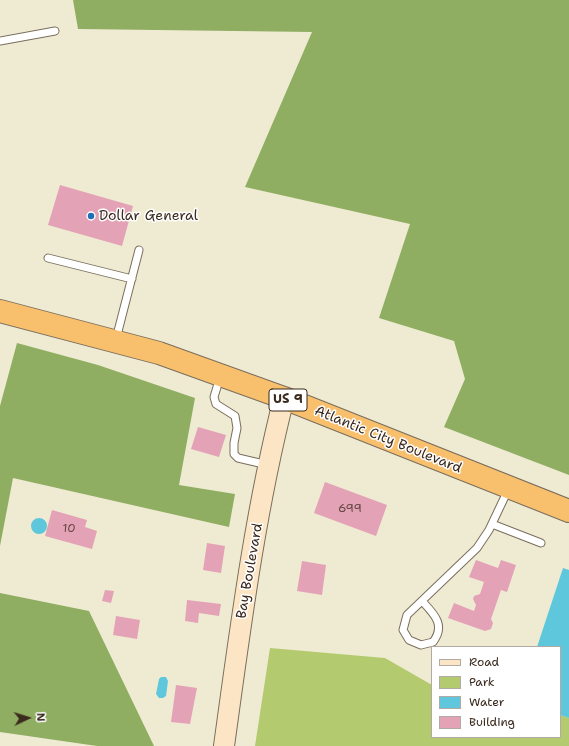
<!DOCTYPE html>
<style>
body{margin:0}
#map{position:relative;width:569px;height:746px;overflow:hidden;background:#efebd3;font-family:"Shantell Sans",sans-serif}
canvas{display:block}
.legend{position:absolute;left:431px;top:646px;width:130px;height:92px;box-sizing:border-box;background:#fff;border:1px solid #b1aaa5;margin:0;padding:5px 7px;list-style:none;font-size:12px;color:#3b2a1e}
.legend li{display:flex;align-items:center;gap:8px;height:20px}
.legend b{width:20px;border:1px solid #b1aaa5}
.north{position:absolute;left:8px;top:698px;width:40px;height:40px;-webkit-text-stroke:3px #fff;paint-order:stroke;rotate:86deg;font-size:11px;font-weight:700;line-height:16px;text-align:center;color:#3b2a1e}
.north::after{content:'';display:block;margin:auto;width:14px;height:18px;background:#3b2a1e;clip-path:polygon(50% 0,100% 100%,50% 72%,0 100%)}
</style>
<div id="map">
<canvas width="569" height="746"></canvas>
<ul class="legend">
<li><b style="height:5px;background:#fce5c4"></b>Road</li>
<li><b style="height:11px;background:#b4ca6f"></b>Park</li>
<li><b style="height:11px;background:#5fc7db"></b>Water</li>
<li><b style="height:11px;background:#e4a2b6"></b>Building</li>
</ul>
<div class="north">N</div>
</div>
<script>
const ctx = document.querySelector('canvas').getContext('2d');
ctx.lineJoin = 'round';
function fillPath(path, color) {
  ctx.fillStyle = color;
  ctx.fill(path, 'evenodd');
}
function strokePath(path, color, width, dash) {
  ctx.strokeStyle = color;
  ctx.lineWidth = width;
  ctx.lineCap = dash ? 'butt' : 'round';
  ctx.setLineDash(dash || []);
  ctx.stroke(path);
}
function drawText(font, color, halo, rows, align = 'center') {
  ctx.font = font + ' "Shantell Sans",sans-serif';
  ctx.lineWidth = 3;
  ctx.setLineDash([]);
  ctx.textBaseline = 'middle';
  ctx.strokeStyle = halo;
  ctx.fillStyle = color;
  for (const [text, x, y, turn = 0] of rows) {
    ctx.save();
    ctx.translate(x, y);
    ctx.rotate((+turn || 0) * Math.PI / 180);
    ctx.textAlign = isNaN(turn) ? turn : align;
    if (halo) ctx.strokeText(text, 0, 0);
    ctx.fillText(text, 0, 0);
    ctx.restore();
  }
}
fillPath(new Path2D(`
 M270 648 385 658 432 685V737H560V715L569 718V746H255Z`), '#b4ca6f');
fillPath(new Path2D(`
 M73 0H569V475L444 427 465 379 454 341 379 318 410 224 245 187 312 32 78 29Z
 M17 343 98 365 195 398 179 485 235 494 229 527 13 478 0 546V406Z
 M0 593 89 611 154 746H97L0 732Z`), '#8fae62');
fillPath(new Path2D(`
 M31 526a8 8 0 1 1 16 0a8 8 0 1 1-16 0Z
 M563 568 569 570V718L560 715V647H537Z
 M161 677H166L168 681 166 696 163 698H159L156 694 159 679Z`), '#5fc7db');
fillPath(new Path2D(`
 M60 185 133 206 122 246 48 225Z
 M198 427 226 435 219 457 191 449Z
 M325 482 387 505 376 536 314 513Z
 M52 510 87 520 85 527 97 531 92 549 45 536Z
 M207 543 225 546 221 573 203 570Z
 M476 560 498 568 501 560 516 565 507 592 501 590 491 619 493 623 491 629 485 631 448 618 454 603 474 611 476 605 473 599 474 596 480 594 484 582 469 577Z
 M302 561 326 565 322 595 297 591Z
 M105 590 114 591 111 603 102 601Z
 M187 600 221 604 219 616 199 613 198 623 185 621Z
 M116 616 140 620 137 639 113 635Z
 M176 685 197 688 190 724 171 722Z`), '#e4a2b6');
const lane = new Path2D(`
 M0 41 55 31
 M48 258 132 279
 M116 339 139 250
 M220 377 214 397 216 404 235 416 237 428 234 443V454L238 458 268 465
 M492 524 541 543
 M422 601C434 614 446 625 433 642L421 645 409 640 403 630 407 615 477 548 489 530 508 490`);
const secondary = new Path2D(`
 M224 746C240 630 255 512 284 398`);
const highway = new Path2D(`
 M0 311 159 353 284 398 569 511`);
strokePath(lane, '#7a6e5d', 9);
strokePath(secondary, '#7a6e5d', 22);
strokePath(highway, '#7a6e5d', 24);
strokePath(lane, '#fff', 7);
strokePath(secondary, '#fce5c4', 20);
strokePath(highway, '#f8bf6c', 22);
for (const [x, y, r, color] of [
 [91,216,4,"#1f6fb2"]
]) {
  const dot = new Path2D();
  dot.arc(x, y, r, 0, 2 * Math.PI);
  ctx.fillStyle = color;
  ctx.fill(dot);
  strokePath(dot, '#fff', 1.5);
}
drawText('12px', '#654844', null, [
 ["699",350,509],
 ["10",69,529]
]);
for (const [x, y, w] of [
 [288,400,38]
]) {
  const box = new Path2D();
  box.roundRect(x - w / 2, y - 11, w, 22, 3);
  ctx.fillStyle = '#fff';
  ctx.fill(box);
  strokePath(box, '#3b2a1e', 1);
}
drawText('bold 13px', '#3b2a1e', null, [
 ["US 9",288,400]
]);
drawText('14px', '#3b2a1e', '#fff', [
 ["Dollar General",99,216]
], 'left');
drawText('14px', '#3b2a1e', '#fff', [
 ["Atlantic City Boulevard",388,440,22],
 ["Bay Boulevard",250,571,-80]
]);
</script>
